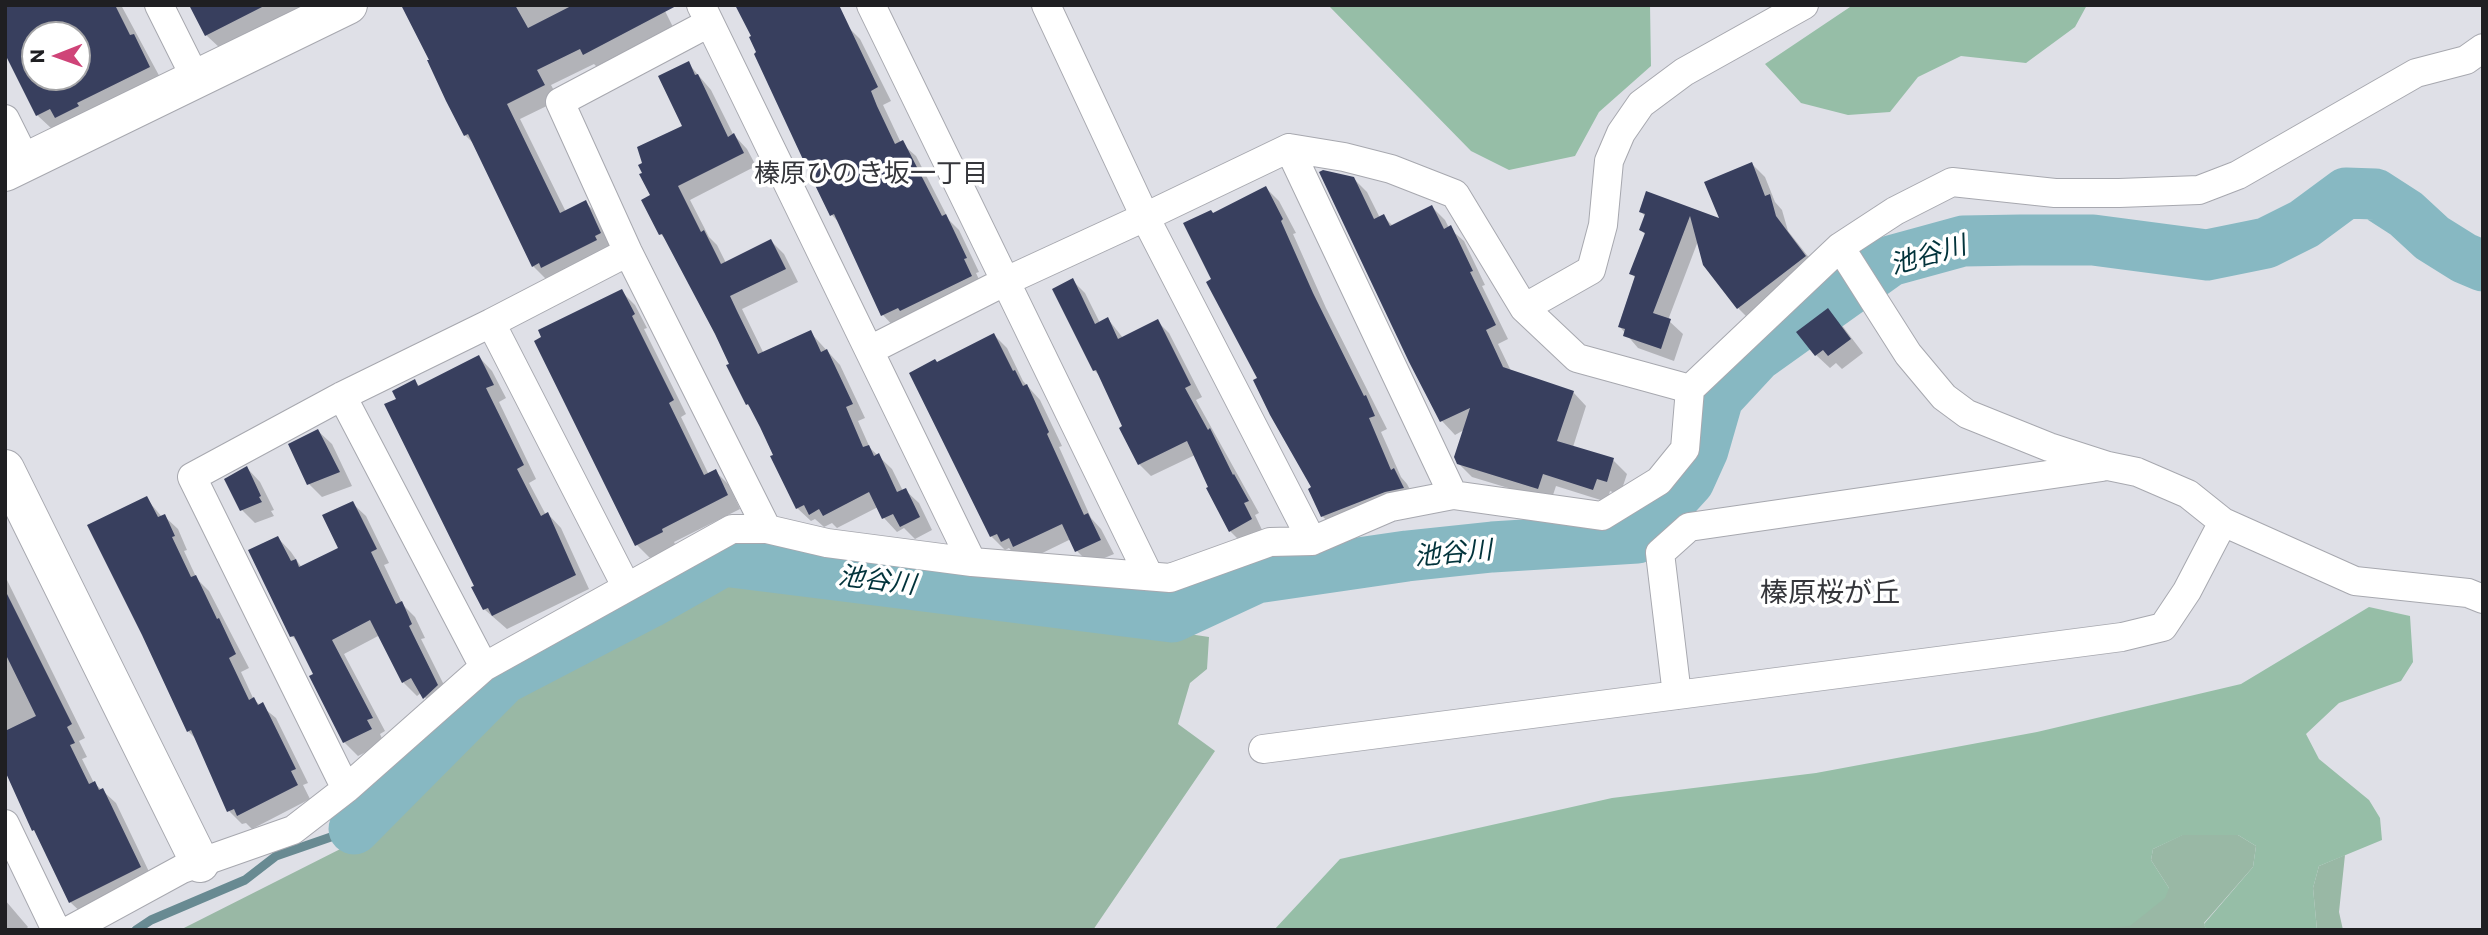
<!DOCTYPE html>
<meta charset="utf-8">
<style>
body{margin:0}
#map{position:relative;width:2488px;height:935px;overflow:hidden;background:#dfe0e7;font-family:Commissioner,sans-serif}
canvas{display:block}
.frame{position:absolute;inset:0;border:7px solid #1f1f22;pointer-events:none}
.north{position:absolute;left:21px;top:21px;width:70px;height:70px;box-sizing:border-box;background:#fff;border:2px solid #a5a5a7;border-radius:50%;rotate:269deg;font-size:19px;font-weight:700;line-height:28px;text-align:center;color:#1f1f22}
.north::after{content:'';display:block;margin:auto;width:24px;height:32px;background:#cf4478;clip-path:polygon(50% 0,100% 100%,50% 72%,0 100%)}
</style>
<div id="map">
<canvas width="2488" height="935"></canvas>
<div class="frame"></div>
<div class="north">N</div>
</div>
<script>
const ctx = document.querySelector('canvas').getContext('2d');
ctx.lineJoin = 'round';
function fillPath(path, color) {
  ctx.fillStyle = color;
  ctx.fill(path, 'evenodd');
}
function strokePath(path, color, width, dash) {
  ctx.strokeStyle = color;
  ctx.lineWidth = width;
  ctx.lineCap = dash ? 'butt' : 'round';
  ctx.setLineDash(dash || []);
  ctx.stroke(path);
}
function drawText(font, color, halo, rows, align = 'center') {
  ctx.font = font + ' Commissioner,"Noto Sans JP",sans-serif';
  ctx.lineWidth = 7;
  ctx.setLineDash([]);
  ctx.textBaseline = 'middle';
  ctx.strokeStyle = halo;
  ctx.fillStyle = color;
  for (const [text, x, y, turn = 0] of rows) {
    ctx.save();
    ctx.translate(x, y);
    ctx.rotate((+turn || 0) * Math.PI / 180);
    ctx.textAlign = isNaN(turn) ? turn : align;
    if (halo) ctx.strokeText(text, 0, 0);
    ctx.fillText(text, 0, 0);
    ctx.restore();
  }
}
fillPath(new Path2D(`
 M774 572 1209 637 1207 669 1190 683 1178 724 1215 751 1093 930H180L370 834 514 689 731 576Z
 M2182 835H2238L2256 846 2253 867 2204 923 2206 930H2086L2169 888 2151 860 2153 849Z
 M2345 855 2339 912 2343 930H2317L2313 888 2319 866Z`), '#99b8a5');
fillPath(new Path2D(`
 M1328 5H1650L1651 66 1599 112 1575 156 1509 170 1471 151Z
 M1853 5H2087L2075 27 2026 63 1961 56 1918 77 1890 112 1848 115 1801 103 1765 64Z
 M2369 607 2410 616 2413 662 2401 681 2339 703 2306 734 2319 759 2369 800 2380 818 2382 840 2319 866 2313 888 2317 930H2206L2204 924 2253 867 2256 846 2238 835H2183L2153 849 2151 860 2169 888 2165 898 2130 926 2086 930H1274L1340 859 1612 798 1816 773 2037 732 2241 684Z`), '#96bea7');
fillPath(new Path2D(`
 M5 5H121L162 81 51 128 37 115ZM35 35H77V77H35Z
 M192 5H299L301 10 220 48 206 35Z
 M406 5H662L674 29 599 69 594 64 551 85 559 100 520 119 566 212 585 202 600 217 614 248 548 281 533 266 475 145 465 135Z
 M847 26 860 39 891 101 883 105 901 143 916 156 949 220 959 230 979 272 976 273 984 290 896 329 883 315 841 225 832 215 815 180Z
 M688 63 711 90 733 134 747 149 756 166 690 200 709 237 717 245 726 263 771 241 784 254 798 282 742 309 764 354 810 332 840 365 865 418 858 421 870 448 892 469 903 491 905 490 919 503 932 530 915 539 904 528 897 532 884 518 878 507 837 528 832 523 824 527 815 519 811 521 797 508 754 411 747 404 728 366 731 365 669 243 661 234 653 196 684 127Z
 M1752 164 1765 177 1775 202 1782 210 1788 231 1818 269 1751 321 1738 308 1704 265 1698 241 1668 320 1683 334 1674 361 1638 348 1620 327 1636 278 1631 274 1646 235 1641 230 1646 217 1641 212 1647 194 1722 221Z
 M1321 173 1353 178 1367 192 1380 218 1383 216 1393 226 1432 207 1445 220 1449 228 1464 241 1485 285 1482 286 1508 339 1498 344 1511 371 1573 392 1586 406 1573 447 1613 460 1627 474 1620 495 1610 491 1607 502 1556 486 1551 501 1472 477 1458 463 1464 430 1455 435 1442 421Z
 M1266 188 1279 201 1296 233 1293 234 1326 308 1387 429 1381 432 1401 477 1407 484 1416 501 1336 529 1322 516 1313 488 1213 280 1214 215Z
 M1073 281 1085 293 1100 323 1108 319 1123 338 1157 321 1169 333 1202 397 1196 400 1259 513 1255 515 1263 532 1242 543 1230 531 1195 455 1151 476 1139 464 1101 377 1094 370Z
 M622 292 635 305 647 328 644 329 686 414 681 417 709 475 716 472 729 485 740 509 674 542 676 546 650 558 637 545Z
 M1828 310 1841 324 1863 353 1842 369 1836 363 1830 368 1816 355Z
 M994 335 1007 348 1023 381 1040 400 1062 446 1059 447 1091 518 1101 529 1114 554 1090 564 1077 551 1071 539 1028 560 1015 555 1009 548 1005 550 991 536 938 364Z
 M479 357 492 371 506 398 499 402 536 479 529 483 546 515 548 514 561 528 589 589 507 629 484 609 398 400 415 381 420 387Z
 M318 431 332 444 352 486 322 497 309 484Z
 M247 468 260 482 274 510 271 511 274 516 255 523 242 510Z
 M146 498 162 517 164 516 178 529 187 550 184 551 197 579 209 591 249 668 241 672 254 700 276 718 308 783 303 785 310 799 252 829 246 823 242 824 229 811 197 740 188 731Z
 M352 503 366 516 389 563 384 565 403 605 415 617 425 638 421 639 451 699 437 711 421 693 417 696 403 682 380 635 344 654 385 731 380 734 384 743 358 756 344 742 315 675 300 644 292 636 278 538 291 552 302 568 340 548Z
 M5 576 85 738 79 741 87 757 82 759 94 783 116 803 153 880 84 915 70 902 5 768Z
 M5 900 28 927 25 930H5Z`), '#0003');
strokePath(new Path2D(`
 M136 930 151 920 245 880 276 856 354 829`), '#688a92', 9);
strokePath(new Path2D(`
 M354 829 503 679 649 603 723 561 1172 617 1256 578 1407 556 1492 547 1637 538 1689 481 1703 450 1718 398 1757 356 1890 261 1963 241 2021 240H2093L2207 255 2266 243 2304 224 2346 193 2375 194 2406 214 2432 238 2464 258 2483 266`), '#87b8c2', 51);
fillPath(new Path2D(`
 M5 5H115L130 35 134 34 150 67 77 103 79 106 55 118 50 109 36 116 5 54ZM35 35H77V77H35Z
 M189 5H266L205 36Z
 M401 5H515L528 28 573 5H678L583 55 580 49 537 70 545 85 507 104 560 213 586 200 601 233 595 236 597 240 541 268 539 263 532 267 468 134 464 136 446 101 427 60H429Z
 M735 5H839L878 87 871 91 877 106 895 144 903 140 942 216 946 214 967 258 964 259 972 276 900 311 898 308 881 316 834 214 830 216 813 181 754 54 756 52 749 37 751 36Z
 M689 61 695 75 698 74 728 137 734 133 744 153 678 186 701 232 704 230 721 264 771 239 786 269 730 296 737 311 758 354 811 330 821 352 827 349 853 404 846 407 863 447 869 445 874 456 879 453 897 492 906 488 920 517 900 527 893 514 882 519 869 492 823 516 819 509 809 515 804 505 796 509 770 456 773 455 760 427 748 404 746 405 726 365 729 364 715 334 662 234 659 235 641 200 650 195 639 174 642 173 638 165 642 163 637 147 682 126 658 76Z
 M1752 162 1765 196 1770 194 1776 216 1806 256 1737 309 1703 265 1690 216 1653 313 1671 319 1661 349 1623 336 1625 329 1618 327 1635 276 1629 274 1645 233 1639 230 1645 214 1639 212 1646 191 1719 218 1704 182Z
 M1323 170 1354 177 1374 219 1384 214 1390 226 1432 205 1444 229 1451 225 1473 271 1470 272 1496 325 1486 330 1503 367 1574 391 1557 441 1614 458 1607 482 1597 479 1593 490 1543 474 1538 489 1457 464 1454 457 1470 408 1440 422 1409 362 1319 172Z
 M1266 186 1283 219 1281 221 1313 293 1364 396 1366 395 1375 416 1369 418 1391 470 1394 468 1404 488 1385 492 1321 517 1308 489 1311 487 1270 415 1253 380 1257 378 1206 282 1211 279 1183 223 1211 210 1213 213Z
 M1073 278 1095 324 1108 317 1118 339 1158 319 1191 385 1185 388 1208 430 1210 428 1233 475 1234 474 1249 501 1244 503 1252 519 1229 532 1206 488 1208 487 1187 441 1138 465 1119 428 1122 426 1096 370 1093 371 1052 289Z
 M622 289 635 314 632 316 674 400 669 403 704 475 716 469 728 495 662 529 663 532 635 546 534 341 541 337 538 330Z
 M1828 308 1851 339 1828 356 1823 350 1815 356 1796 332Z
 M994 333 1013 371 1015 370 1023 386 1027 384 1049 432 1047 434 1084 515 1088 513 1101 540 1075 552 1062 524 1013 547 1009 538 1001 542 997 534 990 537 909 373 935 359 937 362Z
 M479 355 494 385 486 388 524 465 517 469 541 516 548 512 576 575 492 616 488 608 483 610 471 587 474 586 384 404 396 399 392 391 415 379 418 386Z
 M318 429 340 472 307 485 288 444Z
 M247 466 261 496 259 497 262 502 240 511 224 479Z
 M147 496 158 517 165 514 175 536 172 537 191 577 196 575 217 619 219 618 236 654 229 658 249 700 254 697 258 705 263 702 296 769 291 771 298 785 237 816 234 809 227 812 191 730 187 732 142 635 87 525Z
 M353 501 377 549 371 552 396 604 402 601 412 624 409 626 438 685 423 699 411 678 402 683 370 620 332 640 373 718 367 720 372 729 343 743 309 676 313 674 294 636 290 637 248 550 278 536 291 561 296 559 299 567 338 548 322 515Z
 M5 590 72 724 67 727 75 743 70 745 89 784 95 781 99 790 103 788 141 867 69 903 34 830 32 831 5 771V731L36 716 5 653Z`), '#383f5e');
const street = new Path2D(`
 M159 5 196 79
 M701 5 972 562
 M871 5 1149 576
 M1046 5 1145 217 1312 541
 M709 23 560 102 628 252 767 529
 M5 119 26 161
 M1289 148 1453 495
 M1840 247 1908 354 1944 397 1967 414 2049 447 2108 466 2137 472 2188 494 2223 522 2355 581 2468 593 2483 599
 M1524 308 1591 270 1603 225 1609 161 1621 133 1641 104 1684 72 1804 5
 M491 323 626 586
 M870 350 1004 282 1145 217 1289 148 1344 157 1391 169 1455 194 1524 308 1577 358 1690 389
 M342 396 484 667
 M1677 695 1660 553 1689 527 2102 467
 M1263 749 2122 637 2163 627 2187 591 2223 522
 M346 789 192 477 342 396 491 323 628 252
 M5 824 56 930
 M70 930 182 869 293 830 346 789 484 667 732 529H767L827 543 972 562 1170 578 1270 542 1312 541 1391 507 1453 495 1602 516 1659 481 1685 449 1690 389 1840 247 1895 211 1952 182 2055 193H2119L2199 190 2238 175 2416 73 2466 60 2483 48`);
const secondary = new Path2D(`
 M5 172 348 5
 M5 469 200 863`);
strokePath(street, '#a7a8af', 30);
strokePath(secondary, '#a7a8af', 40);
strokePath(street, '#fff', 28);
strokePath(secondary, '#fff', 38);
drawText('26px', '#35363b', '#fff', [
 ["榛原ひのき坂一丁目",871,173]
]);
drawText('italic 26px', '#02333b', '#fff', [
 ["池谷川",1928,255,-16],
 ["池谷川",1453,553,-5],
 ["池谷川",877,580,7]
]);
drawText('28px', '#35363b', '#fff', [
 ["榛原桜が丘",1830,593]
]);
</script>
